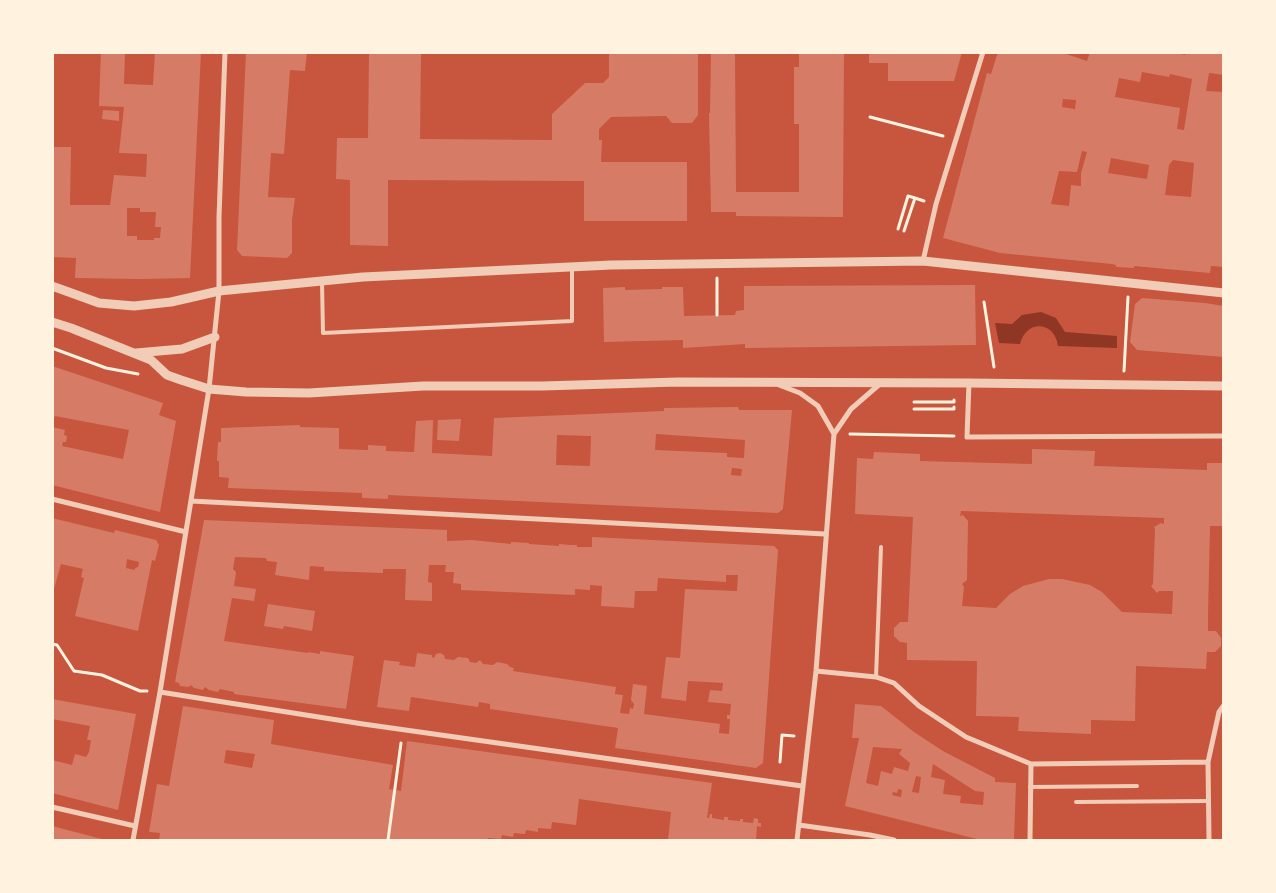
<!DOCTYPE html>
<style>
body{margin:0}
#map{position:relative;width:1276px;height:893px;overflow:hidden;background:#c8553d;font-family:Montserrat,sans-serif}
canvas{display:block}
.frame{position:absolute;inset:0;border:54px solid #fff3e0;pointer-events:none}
</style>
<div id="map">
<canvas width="1276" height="893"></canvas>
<div class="frame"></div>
</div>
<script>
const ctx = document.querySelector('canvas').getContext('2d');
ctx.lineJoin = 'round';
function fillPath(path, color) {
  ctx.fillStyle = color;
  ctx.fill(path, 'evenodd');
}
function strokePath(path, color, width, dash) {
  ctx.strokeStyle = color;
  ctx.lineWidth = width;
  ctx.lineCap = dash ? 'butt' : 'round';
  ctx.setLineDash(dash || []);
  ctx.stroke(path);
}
fillPath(new Path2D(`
 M1041 312 1056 318 1065 332 1117 336V348L1058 346C1055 321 1026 319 1020 344L999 343 995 323 1012 324 1022 315Z`), '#8f3625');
fillPath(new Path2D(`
 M101 52H125L124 84 153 85 155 52H201L190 278 140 279 75 278 76 258 52 257V147H71L70 205H110L114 175 146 177 147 154 119 153 124 107 99 106ZM127 208H140V212H156L155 227H161L160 238H154V240H137V236H127Z
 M246 52H307L305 71 290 70 284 154 271 153 268 197 295 198 292 220V253L287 258 242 256 237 250Z
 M369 52H421L420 139 552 140V114L585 83H603L609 77V52H698V115L692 123H672L666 116 611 117 599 129V140H602L601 162H687V221H584V181L388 180V246L350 245V180L336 179 337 138H368Z
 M711 52H735L736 192H799V124H794V67H799V52H844L843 217 736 216V212H711L709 113H710Z
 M869 52H962L954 81H888V63H869Z
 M998 52H1060L1087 61 1090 52H1174L1185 55 1186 52H1224V75L1209 73 1206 91 1224 92V267L1211 266 1210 273 1134 266V268L1116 267V265L1112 264 1000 253 943 238 987 73 991 74ZM1142 72 1169 77 1170 74 1192 79 1184 130 1177 129 1180 108 1115 97 1119 78 1140 82ZM1063 99 1076 100 1075 109 1062 107ZM1082 151 1087 152 1081 173V186L1071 185 1069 206 1051 204 1059 171 1077 172ZM1111 158 1149 165 1147 179 1108 173ZM1173 160 1194 163 1191 197 1165 195 1169 165Z
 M103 110 119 111V121L102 119Z
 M975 285 976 345 745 348V344L683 348V340L604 342 603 288 625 287V290L662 289V287H683L684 316 735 315 736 311 744 310V286Z
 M1142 298 1205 303 1224 306V357L1137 350 1130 342 1135 304Z
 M52 366 163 403 159 415 176 421 160 512 52 485V427L65 430 64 435 67 436 66 442H63L62 446 123 459 129 430 55 416 52 423Z
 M738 407 739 410H792L783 509 778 513 388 495V499L362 498V493L228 488 229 478 219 477V461H217L218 442H221V428L300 425V427L339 428V449L368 450V445L386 446V451L414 452 416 421 433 420 432 453 492 456 494 418 664 411V408ZM656 434 745 440 744 458 727 457V453L655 450ZM557 435 591 436 590 466 556 465ZM732 468 742 469 741 476 731 475Z
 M461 419 459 441 437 440 438 420Z
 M1032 449 1095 451 1094 466H1097L1207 470V463H1224V526H1210L1208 615V631H1216L1221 638V646L1215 652H1207L1206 669 1136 666 1135 721 1091 720V734L1018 731 1019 717 976 716 977 661 907 660V643L900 642 894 636V628L900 622H908L913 517 855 514 857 458 873 459 874 452 920 454V461L1032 464ZM961 511 1164 518V524L1161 523 1154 527 1155 529 1153 584 1151 586 1157 593 1159 591H1173L1172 614 1122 612 1102 592 1090 585 1062 579H1049L1023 586 1010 594 996 608 962 606 964 587 962 584 967 580 968 521 963 515 960 516Z
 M52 518 114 533 115 530 156 540 159 545 155 561 152 560 138 631 75 616 84 578 81 577 83 569 61 564 52 596ZM127 559 139 562 138 567 135 568V570L126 568Z
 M204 520 447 530V541L472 540 511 544V542L529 543V544L559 546V544L570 545H577V547H592V537L774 546 778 550 763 763 756 768 615 748 618 728 490 709V704L479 702 478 707 411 697 409 711 377 707 384 660 400 662 399 665 415 667 417 653 432 655V657L434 658 436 654 440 653 444 655 445 659 454 660 458 657 468 658 470 662 476 663 480 660 483 664 493 665 497 662 507 664 510 667 514 668 513 671 616 687 615 694 623 695 620 713 629 714 630 708 633 709 634 704 631 700 633 684 647 686 644 714 720 724 719 733 729 734 730 719H727V715H730L731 704 708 702 710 690 722 691 723 683 688 681 686 701 661 698 666 657 680 658 685 589 737 591 738 575H726V582L658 578 657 591H635L634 608 601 606 602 586 590 585V590L575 589V595L461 590V584L453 583 454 572H445L446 565H429L428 582 432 583V601L405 600 406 569H383V573L324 571V567L310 566 309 580 275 575 277 562 267 561 266 558 235 557 233 569 236 572 234 586 256 589 254 601 232 598 224 641 308 653V652L320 654V651L354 656 346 709 234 694V692L220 689 218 692 209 690 205 687 203 690 194 688 191 685 189 687 180 686 179 683 175 682Z
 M268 604 315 611 312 631 284 626 283 629 264 626Z
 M52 699 136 714 118 810 52 793V760L72 765 75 754 86 757 89 752 91 740H87L90 726 52 719Z
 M855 704 881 706 914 732 943 751 995 778V782L1016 783 1014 840H981L845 806 859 738H852ZM873 747 902 749 899 754 910 763 908 771 894 767 892 774 881 771 878 786 866 783ZM933 764 975 791 984 792 983 805 960 803 961 796 943 794 945 780 931 777ZM916 776 921 777 919 793 912 792ZM898 789 902 790 901 797 892 795 893 792 897 793Z
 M183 706 274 720 271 744 393 765 389 789 401 791 407 741 712 783 707 818H709L710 814H712V818L724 820V817H728V820L740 821V819H743V822L753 823 754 818 758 819V823H761V827L757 826 756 840H668L671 812 579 799 576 825 552 822 551 829 538 828V832L526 830 525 834 514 833 513 837 502 835 501 839 488 838V840H159L160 833 149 832 157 784 169 786ZM226 750 255 754 252 768 224 763Z
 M52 826 106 840H52Z`), '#d67c66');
strokePath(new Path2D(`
 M870 117 943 136
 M898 229 908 196 915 198
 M904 231 915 198 924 201
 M717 278V315
 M984 302 994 367
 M52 348 106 368 138 374
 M1124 371 1128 297
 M914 402H954V400
 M914 409H954V407
 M850 434 954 436
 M52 644 57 645 74 671 102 675 140 691H147
 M780 762 782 735 794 736
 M388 840 401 743`), '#fff3e0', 3);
strokePath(new Path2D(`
 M322 283 323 333 572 321V268
 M876 677 881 547
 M1030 787 1137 786
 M1076 802 1208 801`), '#f1ccb7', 4);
strokePath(new Path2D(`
 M923 261 936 204 983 52
 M969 383 967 437 1224 436
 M779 385 800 393 818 406 834 434
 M52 499 186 532
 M191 501 825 534
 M816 671 876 677 894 683 919 706 966 737 1031 764 1208 762
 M160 692 363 724 802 786
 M52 807 135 826
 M799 825 870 835 894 840
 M133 840 160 692 209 389 219 291V217L225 52
 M797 840 816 671 834 434 851 409 881 383
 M1030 840 1031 764
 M1209 840 1208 762 1219 712 1224 705`), '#f1ccb7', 5);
strokePath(new Path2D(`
 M52 286 99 303 134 306 171 302 219 291 363 277 611 265 923 261 1224 293
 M52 322 71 328 151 360 167 375 181 380 209 389 246 392 309 393 423 386H542L678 382 969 383 1224 386
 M136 353 182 349 215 337`), '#f1ccb7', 9);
</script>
